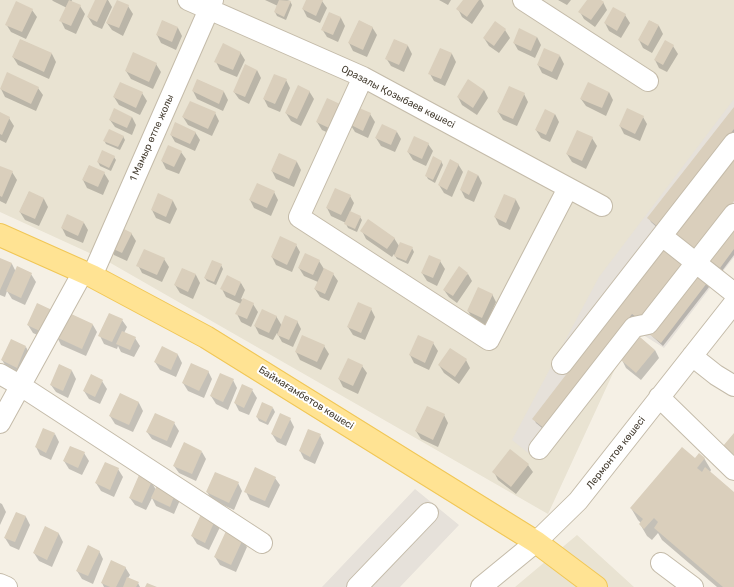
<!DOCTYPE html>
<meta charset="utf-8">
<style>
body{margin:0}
canvas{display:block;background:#f5f0e5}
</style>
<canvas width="734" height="587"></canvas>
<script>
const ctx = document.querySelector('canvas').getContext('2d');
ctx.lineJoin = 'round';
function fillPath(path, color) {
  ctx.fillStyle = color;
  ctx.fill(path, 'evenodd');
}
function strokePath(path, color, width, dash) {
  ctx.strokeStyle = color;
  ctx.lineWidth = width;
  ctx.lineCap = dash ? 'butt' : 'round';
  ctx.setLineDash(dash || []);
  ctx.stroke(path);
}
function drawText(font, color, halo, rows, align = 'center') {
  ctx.font = font + ' Rubik,sans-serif';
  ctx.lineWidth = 4;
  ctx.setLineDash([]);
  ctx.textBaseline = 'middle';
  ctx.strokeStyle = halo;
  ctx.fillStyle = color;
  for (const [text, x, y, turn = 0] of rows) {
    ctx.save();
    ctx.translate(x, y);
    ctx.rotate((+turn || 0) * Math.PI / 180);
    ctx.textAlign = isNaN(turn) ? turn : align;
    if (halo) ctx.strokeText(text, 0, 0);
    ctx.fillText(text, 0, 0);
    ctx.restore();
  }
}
fillPath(new Path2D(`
 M0 0H734V111L548 514 107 261 0 212Z
 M577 535 634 587H515Z`), '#e9e3d2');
fillPath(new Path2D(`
 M734 99V257L664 348 640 333 537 460 512 440 599 277Z
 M415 489 459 525 400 587H322Z`), '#e6e1da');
fillPath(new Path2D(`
 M52 0H72L71 2 80 6 85 14 76 34 65 29 61 21 67 8 53 1Z
 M96 0H108L112 7 102 29 93 25 88 17Z
 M265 0H287L290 1 292 5 286 20 277 16 275 12 278 6Z
 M307 0 322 1 327 8 320 23 307 17 303 9Z
 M439 0H451L448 5Z
 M464 0H481L484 6 472 24 462 17 458 9Z
 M558 0H571L567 5Z
 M588 0H599L603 2 607 10 595 27 584 19 580 12Z
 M128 6 133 14 123 36 112 30 107 23Z
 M32 10 37 17 26 39 11 32 6 24Z
 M330 13 341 18 345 26 338 42 327 37 322 29Z
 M625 15 630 23 621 38 609 31 605 23Z
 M163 21 178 28 182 36 176 50 161 43 157 35Z
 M359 21 372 27 377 35 367 57 353 51 349 43Z
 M650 21 659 26 663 34 652 53 643 48 639 40Z
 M505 30 510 38 499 53 489 46 484 38Z
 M537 37 541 45 535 58 518 50 514 43Z
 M21 40 52 54 56 62 49 79 18 65 13 57Z
 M395 40 408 46 412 54 404 72 391 66 386 58Z
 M673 46 678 54 667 72 659 68 655 60Z
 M441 49 452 54 456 62 445 86 434 81 430 74Z
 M240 52 245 60 237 77 220 70 216 62Z
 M560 56 564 64 557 80 542 73 538 65Z
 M156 64 161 72 153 89 131 79 126 71Z
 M257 70 261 78 249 104 239 99 234 92Z
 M198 80 224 92 228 100 223 111 197 99 193 91Z
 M286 80 290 88 280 112 268 107 264 99Z
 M38 88 43 95 36 111 5 97 1 89Z
 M484 90 488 98 477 115 462 105 458 97Z
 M309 91 314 99 301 126 291 121 286 113Z
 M609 92 613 100 606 116 586 106 581 99Z
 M142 93 147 101 140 115 119 105 114 97Z
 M524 94 528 102 517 126 503 120 498 112Z
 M328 100 333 135 322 130 317 122Z
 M734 108V135L660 230 651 222 649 218Z
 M0 113 9 118 14 126 6 143 0 140Z
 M215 113 219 121 212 136 188 125 183 117Z
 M370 114 375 122 368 138 355 132 350 124Z
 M555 114 559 122 550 142 541 138 536 130Z
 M132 117 136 125 132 135 115 127 110 120Z
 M643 117 647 124 640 141 624 134 620 126Z
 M195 132 200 140 195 151 175 142 171 135Z
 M397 132 401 139 395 152 381 146 376 138Z
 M123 136 125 140 120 150 106 144 104 140Z
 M592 138 597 146 586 169 572 162 567 154Z
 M428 144 433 151 426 166 413 160 408 152Z
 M181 152 186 159 179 174 166 169 162 161Z
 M279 154 297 162 301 170 294 187 276 179 272 171Z
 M114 157 116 160 111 171 100 166 98 162Z
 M441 161 443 165 435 183 428 179 426 175Z
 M458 164 463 172 452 197 444 193 439 185Z
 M89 166 104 173 109 181 103 195 87 188 83 180Z
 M0 167 12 172 17 180 6 204 0 201Z
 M478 175 482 183 474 202 465 198 461 190Z
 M29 192 44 199 48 207 39 226 25 220 20 212Z
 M274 192 278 200 271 216 254 208 250 200Z
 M159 195 173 201 177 209 170 224 156 218 152 210Z
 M505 195 516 200 520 208 510 230 499 225 495 217Z
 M350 196 354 203 350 212 360 217 362 220 357 232 348 228 346 224V223L331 216 327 208Z
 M84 223 88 230 83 243 66 236 62 228Z
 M734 227V255L722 271 712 262 709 259Z
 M362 231 394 238 399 246 412 248 414 252 408 264 397 259 394 254 392 257 366 239Z
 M131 233 136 241 127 261 114 255 110 247Z
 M296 245 300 252 292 272 276 265 272 257Z
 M664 248 685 264 547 432 536 423 534 419Z
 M0 259 12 264 16 272 31 274 36 282 25 305 12 299 7 291 5 297 0 295Z
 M164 259 169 267 162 282 142 273 138 265Z
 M319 261 324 269 333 274 338 281 329 301 320 297 315 289 318 282 304 276 299 268Z
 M440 261 445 269 437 286 427 281 422 273Z
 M221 265 223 269 216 285 207 281 205 278Z
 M183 269 196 275 200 283 193 299 180 293 175 285Z
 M468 274 472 281 457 303 449 297 444 290Z
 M696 275 707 284 709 287 663 346 653 337 651 334Z
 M241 283 245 290 241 299 253 304 258 312 251 327 241 322 237 314 241 304 226 297 222 289Z
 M492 294 496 302 486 325 473 319 468 311Z
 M371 309 375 317 365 340 353 335 348 327Z
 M51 311 46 339 33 333 28 325Z
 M68 313 93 325 97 332 86 356 61 345 57 337Z
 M276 316 282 326 297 321 301 329 293 347 282 342 277 333 273 340 259 334 255 326Z
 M122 320 127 327 124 333 135 338 140 346 134 357 121 352 118 346 117 349 104 344 100 336Z
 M433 343 438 351 429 370 414 363 410 355Z
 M324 346 329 354 321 370 300 360 296 352Z
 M26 347 30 355 21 375 7 368 2 360Z
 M162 348 178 355 182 363 176 377 160 370 155 362Z
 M655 350 659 358 641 380 626 368 622 360Z
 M466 360 470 368 459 384 444 373 439 365Z
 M60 366 72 371 76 379 68 398 56 392 51 385Z
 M362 366 367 373 358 394 343 387 339 379Z
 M208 371 212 379 204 398 188 391 183 383Z
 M233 380 237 388 228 410 216 404 211 396Z
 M102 381 107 389 100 404 89 399 84 391Z
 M243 386 252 390 257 398 249 415 239 411 235 403Z
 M120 395 139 403 143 411 133 432 115 424 110 416Z
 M273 408 275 412 268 425 259 421 257 417Z
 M444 415 448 423 438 447 421 439 416 431Z
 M290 419 294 427 286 446 277 442 272 434Z
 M174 423 179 431 171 448 152 439 147 432Z
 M55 434 59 442 51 460 40 455 36 447Z
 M320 435 324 443 315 464 304 459 300 451Z
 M202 452 206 459 196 481 179 473 174 466Z
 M84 453 89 461 82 475 69 469 64 461Z
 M704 458 711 470 710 472 734 493V587H717L662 540 658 533 652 540 647 536 640 524 641 523 638 520 631 508 695 459Z
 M528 465 533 472 516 494 498 480 494 472Z
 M118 469 123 477 114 497 101 491 96 483Z
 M275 478 280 485 269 508 250 500 246 492Z
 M151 481 156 490 180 500 174 514 156 506 152 498 146 510 135 505 130 498Z
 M238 483 242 491 234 510 212 500 207 492Z
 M0 503 2 504 6 512 0 525Z
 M17 513 26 517 30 525 19 550 10 546 5 538Z
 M203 514 220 527 209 550 197 544 192 536Z
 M45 528 59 534 63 542 52 567 39 561 34 553Z
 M242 540 247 547 236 572 220 565 215 557Z
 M99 551 103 559 93 584 82 579 77 571Z
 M125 567 130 575 128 578 138 583 140 587H104L102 583Z`), '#0003');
fillPath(new Path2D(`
 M69 0 81 5 71 26 59 21Z
 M95 0H107L97 22 87 17Z
 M117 0 129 5 119 28 106 23Z
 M279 0 291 1 284 17 274 12Z
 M306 0H323L316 16 302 9Z
 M463 0H479L467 17 456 9Z
 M587 0H601L604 2 591 20 578 12Z
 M16 1 33 9 22 32 5 25Z
 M613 7 626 14 617 31 604 23Z
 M329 12 341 17 333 35 321 30Z
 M162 20 178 27 172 42 156 35Z
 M359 20 373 27 363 50 348 43Z
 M649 20 659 25 648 46 638 40Z
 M495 21 506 29 494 46 483 38Z
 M519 28 537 37 531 51 513 43Z
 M20 39 52 53 44 72 12 57Z
 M394 39 408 45 399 65 385 59Z
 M665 40 674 45 663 65 654 60Z
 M223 43 241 52 233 70 214 62Z
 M440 48 452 53 441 79 428 74Z
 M544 48 560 55 552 72 537 65Z
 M133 52 157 63 149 82 125 71Z
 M245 64 257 70 245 97 233 92Z
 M7 72 39 87 31 104 0 89Z
 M274 74 287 79 275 104 263 99Z
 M197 79 224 91 219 104 192 91Z
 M468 79 484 90 473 108 457 97Z
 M120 82 143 92 136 108 113 97Z
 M588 82 609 92 602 108 580 99Z
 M298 85 310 91 297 119 285 113Z
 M509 86 525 93 513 119 497 112Z
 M327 98 340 104 329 128 316 122Z
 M190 101 216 112 208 129 182 117Z
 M357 107 371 113 363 131 349 124Z
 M734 107V129L658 227 647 218Z
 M114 108 132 117 127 128 109 120Z
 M627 108 644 116 635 134 619 126Z
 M545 109 555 114 546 135 535 130Z
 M0 112 10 117 2 135 0 134Z
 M175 122 196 132 190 144 170 135Z
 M382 124 397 131 391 145 375 138Z
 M109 129 124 136 118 147 103 141Z
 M577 130 593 137 582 161 566 154Z
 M414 136 429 143 422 159 407 152Z
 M168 145 182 151 174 167 161 161Z
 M102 150 115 156 109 168 97 162Z
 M279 153 297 161 289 179 271 171Z
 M734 155V201L695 252 672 234Z
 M433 156 442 161 433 180 425 176Z
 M450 159 459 164 447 190 438 185Z
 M89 165 105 172 98 187 82 180Z
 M0 166 13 171 2 197 0 196Z
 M468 170 478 175 469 195 460 190Z
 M257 183 275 191 267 208 249 200Z
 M335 188 351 195 341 215 326 208Z
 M29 191 44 198 35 219 19 212Z
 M158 193 173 200 166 217 151 210Z
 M504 194 516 199 506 223 494 217Z
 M350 211 361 216 355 229 344 224Z
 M67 214 84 222 78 236 61 228Z
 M368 219 395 238 387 249 360 231Z
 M734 225V249L720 268 708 259Z
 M118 226 132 233 122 253 109 247Z
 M280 236 297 244 287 265 271 257Z
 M400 242 413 247 406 261 394 256Z
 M664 247 686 264 642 321 632 314 545 429 532 419Z
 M144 249 165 258 157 275 136 266Z
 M305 253 320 260 313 275 298 268Z
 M429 255 441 260 433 278 421 273Z
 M0 258 12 263 0 290Z
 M212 260 222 264 214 282 204 278Z
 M17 266 32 273 21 298 6 291Z
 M459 266 468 273 453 296 443 290Z
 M182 268 196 274 188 292 174 285Z
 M324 268 334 273 325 294 314 289Z
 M696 274 707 283 661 343 649 334Z
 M227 275 241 282 235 296 220 289Z
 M478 287 493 294 482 318 467 311Z
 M243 298 254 303 247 319 235 314Z
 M358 302 372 308 361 333 347 327Z
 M37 303 52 310 42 332 27 325Z
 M262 309 277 316 269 333 254 326Z
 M67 312 93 324 82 349 56 337Z
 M109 313 123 319 112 342 98 336Z
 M285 315 298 321 289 340 277 335Z
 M122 331 136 337 130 350 116 344Z
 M302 335 325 345 317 362 295 352Z
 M418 335 434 342 425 363 409 355Z
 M640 337 655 350 636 373 621 360Z
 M11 339 26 346 17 368 1 360Z
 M162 346 178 354 171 370 154 362Z
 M450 348 467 359 455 377 438 365Z
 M348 358 363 365 353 386 338 379Z
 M191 363 209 371 199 391 182 383Z
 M59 364 72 370 63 391 50 385Z
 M220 373 234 379 223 402 210 396Z
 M91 374 103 380 95 397 83 391Z
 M242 384 253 389 244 408 234 403Z
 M120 393 139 402 129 425 109 416Z
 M262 402 273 407 266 422 256 417Z
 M427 406 445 414 433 440 415 431Z
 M155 413 175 422 167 441 146 432Z
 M280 413 291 418 281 439 271 434Z
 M43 428 55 433 46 453 35 447Z
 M308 429 321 434 310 457 299 451Z
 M734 433V455L723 446Z
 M184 442 202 451 192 474 173 466Z
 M70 446 85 452 78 468 63 461Z
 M682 447 695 458 699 453 705 458 697 468 702 472 705 467 734 492V587H723L654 528 658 522 654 518 644 529 639 524 643 519 630 508Z
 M510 449 529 464 511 487 492 472Z
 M105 462 119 468 110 490 95 483Z
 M255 467 276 477 265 501 244 492Z
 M215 472 239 482 229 503 206 492Z
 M139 475 152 481 142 503 129 498Z
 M158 483 176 491 170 507 151 498Z
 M16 512 26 516 15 542 4 538Z
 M202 512 216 518 205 543 191 536Z
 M45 526 59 533 47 560 33 553Z
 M226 531 243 539 231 565 214 557Z
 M88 545 100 551 88 576 76 571Z
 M111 560 126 567 116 587H110L101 583Z
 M127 577 139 582 136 587H123Z
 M147 583 157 587H145Z`), '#dacfbc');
const minor = new Path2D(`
 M188 0 363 77 602 206
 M523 0 648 81
 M363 77 299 217 489 340 568 188
 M662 236 734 293
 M92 276 213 0
 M692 356 716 375 734 386
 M562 364 734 143
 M0 374 21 386 262 543
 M659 397 734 470
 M0 423 83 272
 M539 449 634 327 648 324 734 214
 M661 563 693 587
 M0 584 7 587
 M357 587 428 513
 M481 587 536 542 578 501 734 303`);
const major = new Path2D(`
 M0 235 92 276 206 337 536 542 596 587`);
strokePath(minor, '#c4bba9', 22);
strokePath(major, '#f1c756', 24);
strokePath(minor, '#fff', 20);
strokePath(major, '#ffe393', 22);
drawText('10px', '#484034', '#fff', [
 ["Оразалы Қозыбаев көшесі",398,97,27],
 ["1 Мамыр өтпе жолы",152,138,-66],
 ["Баймағамбетов көшесі",306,398,32],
 ["Лермонтов көшесі",616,453,-52]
]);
</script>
